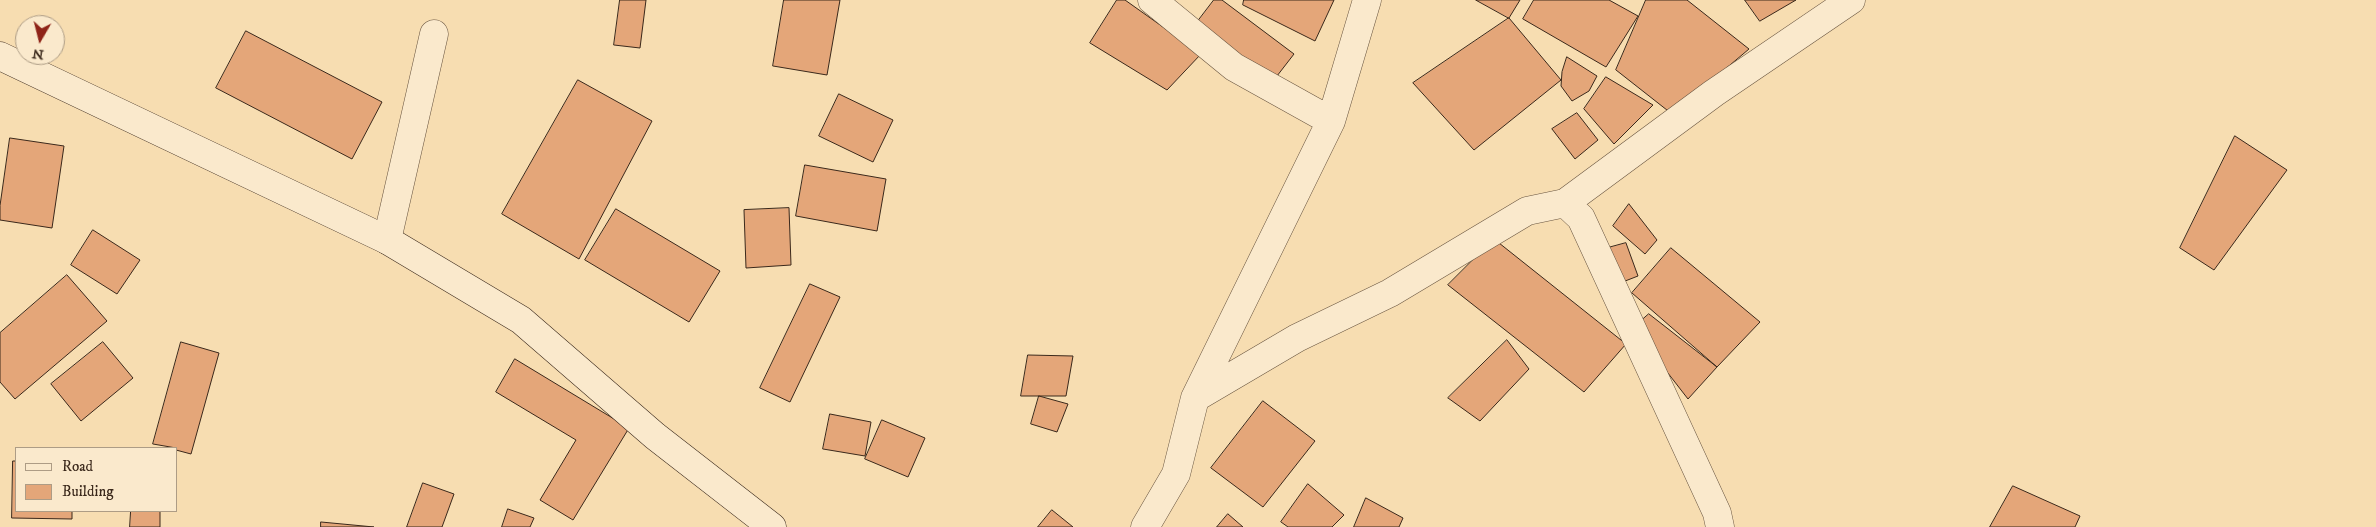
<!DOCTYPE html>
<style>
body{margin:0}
#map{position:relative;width:2376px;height:527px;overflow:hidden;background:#f7ddb1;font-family:"IM FELL DW Pica",serif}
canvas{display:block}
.legend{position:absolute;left:15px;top:447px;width:162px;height:65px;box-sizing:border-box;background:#fae9cc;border:1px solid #ad9c85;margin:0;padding:6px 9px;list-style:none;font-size:15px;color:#3a281b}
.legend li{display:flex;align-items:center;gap:10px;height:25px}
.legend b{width:25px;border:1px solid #ad9c85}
.north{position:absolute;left:15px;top:15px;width:50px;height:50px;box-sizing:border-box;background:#fae9cc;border:1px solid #ad9c85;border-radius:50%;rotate:188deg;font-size:14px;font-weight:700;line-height:20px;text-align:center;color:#3a281b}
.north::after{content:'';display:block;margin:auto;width:18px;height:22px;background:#8f2418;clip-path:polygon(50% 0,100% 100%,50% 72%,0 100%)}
</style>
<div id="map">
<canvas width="2376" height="527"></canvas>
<ul class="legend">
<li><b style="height:6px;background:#fae9cc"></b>Road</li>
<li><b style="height:14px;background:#e4a679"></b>Building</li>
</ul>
<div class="north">N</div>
</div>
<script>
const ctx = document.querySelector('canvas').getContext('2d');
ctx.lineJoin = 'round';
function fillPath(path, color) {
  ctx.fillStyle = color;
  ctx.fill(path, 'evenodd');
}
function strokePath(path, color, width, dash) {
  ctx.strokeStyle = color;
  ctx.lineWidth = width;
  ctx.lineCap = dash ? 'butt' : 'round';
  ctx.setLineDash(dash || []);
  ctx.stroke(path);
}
const building = new Path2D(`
 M620 0H646L640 48 614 45Z
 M784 0H840L827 75 773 66Z
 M1117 0H1125L1201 54 1167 90 1090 43Z
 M1214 0H1222L1294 54 1270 85 1195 25Z
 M1244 0H1334L1315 41 1243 5Z
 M1476 0H1520L1509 18Z
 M1534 0H1609L1638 16 1606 67 1523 19Z
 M1646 0H1687L1749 49 1672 114 1616 70Z
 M1745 0H1796L1760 21Z
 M1509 18 1561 80 1474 150 1413 83Z
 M246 31 382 102 352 159 216 88Z
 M1567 57 1597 76 1589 91 1572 101 1561 86 1562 72Z
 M1606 77 1653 105 1614 144 1584 109Z
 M578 80 652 121 579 259 502 214Z
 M839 94 893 120 873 162 819 136Z
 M1577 113 1598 140 1575 159 1552 129Z
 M2235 136 2287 170 2214 270 2180 248Z
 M10 138 64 146 52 228 0 220V206Z
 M805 165 886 179 877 231 796 216Z
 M1629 204 1657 240 1645 254 1613 226Z
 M789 208 791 265 746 268 744 210Z
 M616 209 720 271 689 322 585 260Z
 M93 230 140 260 117 294 71 265Z
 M1494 239 1626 344 1584 392 1448 285Z
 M1626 243 1638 276 1620 283 1604 249Z
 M1671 248 1760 322 1717 367 1632 293Z
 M67 275 107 321 15 399 0 382V333Z
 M810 284 840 297 790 402 760 388Z
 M1649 314 1717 367 1688 399 1633 328Z
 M1507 340 1529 369 1480 421 1448 398Z
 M103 342 133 378 81 421 51 384Z
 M181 342 219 353 191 454 176 450V448L153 444Z
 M1028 355 1073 356 1066 396H1021Z
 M515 359 629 428 573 520 540 500 576 440 496 392Z
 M1039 396 1068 404 1057 432 1031 424Z
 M1263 401 1315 441 1263 507 1211 468Z
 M830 414 871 422 865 456 823 449Z
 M882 420 925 438 908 477 865 459Z
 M13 461H16V511H72V519L12 518Z
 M423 483 454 494 442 527H407Z
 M1308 484 1344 515 1332 527H1288L1281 522Z
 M2013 486 2080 516 2075 527H1990Z
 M1366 498 1403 518 1399 527H1354Z
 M508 509 534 518 530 527H502Z
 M1052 510 1073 527H1038Z
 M131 511H160V527H130Z
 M1228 514 1243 527H1217Z
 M321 522 374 527H321Z`);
fillPath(building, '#e4a679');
strokePath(building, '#3a281b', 1);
const minor = new Path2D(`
 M1152 0 1234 67 1331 121
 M1565 203 1581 218 1717 513 1720 527
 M387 240 434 34
 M1195 398 1297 338 1390 293 1527 211 1565 203 1714 93 1851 0
 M1145 527 1176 474 1195 398 1331 121 1367 0`);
const secondary = new Path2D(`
 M0 56 387 240 521 320 655 436 772 527`);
strokePath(minor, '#695540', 29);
strokePath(secondary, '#3a281b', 29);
strokePath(minor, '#fae9cc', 28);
strokePath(secondary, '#fae9cc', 28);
</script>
